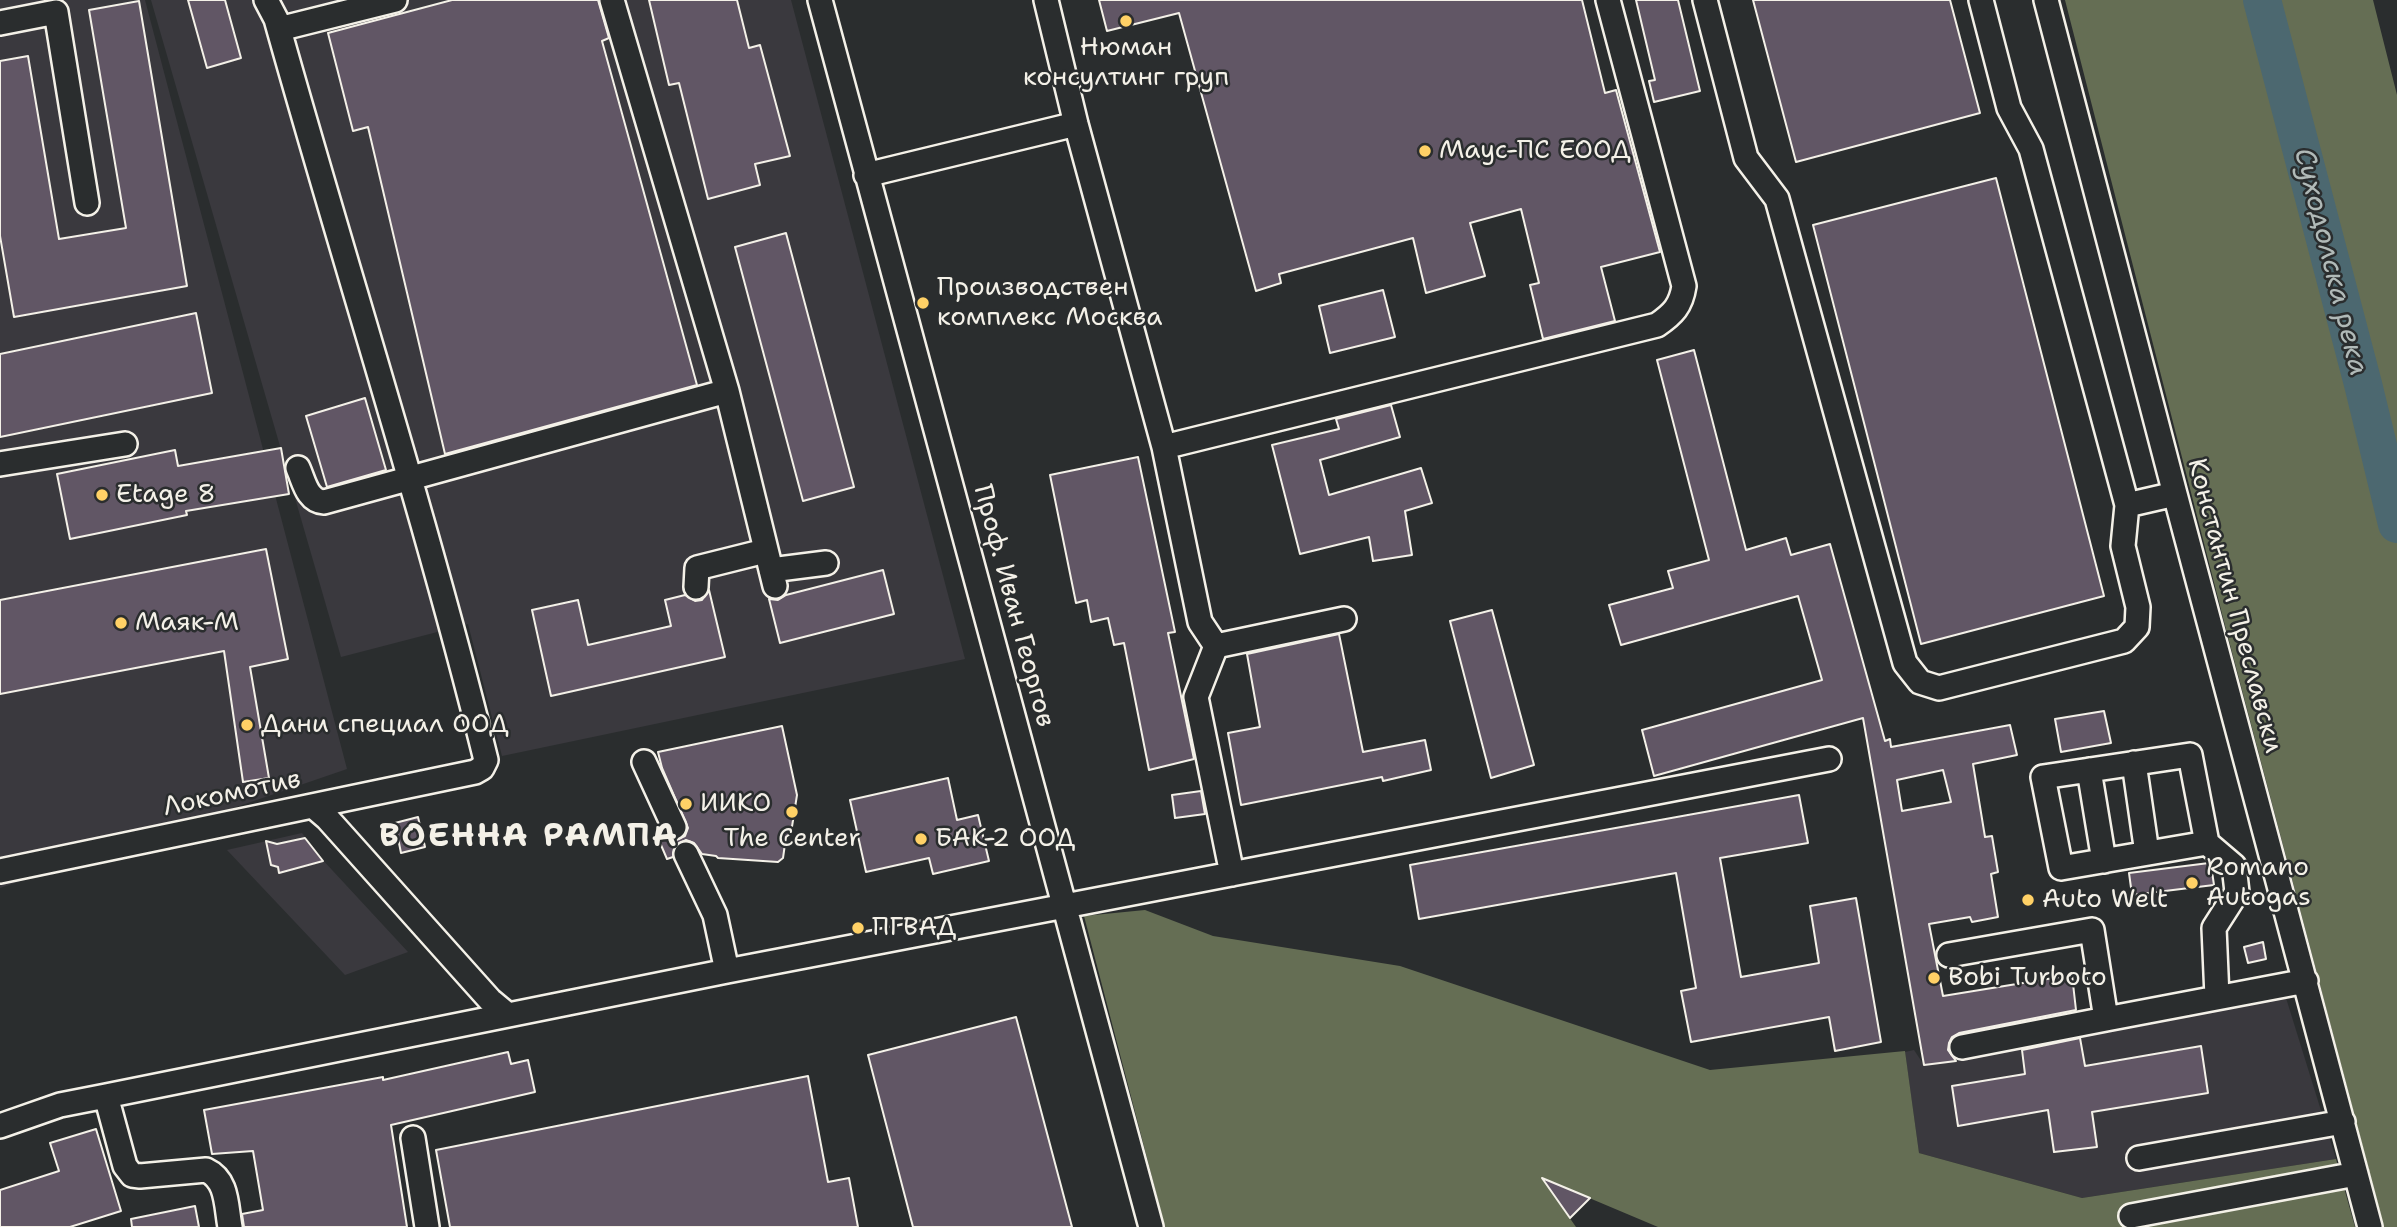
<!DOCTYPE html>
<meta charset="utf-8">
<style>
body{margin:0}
canvas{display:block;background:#2a2d2e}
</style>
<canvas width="2397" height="1227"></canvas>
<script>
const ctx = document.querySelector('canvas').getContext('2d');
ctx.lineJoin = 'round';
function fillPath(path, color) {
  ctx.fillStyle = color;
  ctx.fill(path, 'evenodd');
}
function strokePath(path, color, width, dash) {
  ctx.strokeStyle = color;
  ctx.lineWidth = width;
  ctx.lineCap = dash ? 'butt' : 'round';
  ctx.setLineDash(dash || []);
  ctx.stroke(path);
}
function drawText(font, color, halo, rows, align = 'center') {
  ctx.font = font + ' "Shantell Sans",sans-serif';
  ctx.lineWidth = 5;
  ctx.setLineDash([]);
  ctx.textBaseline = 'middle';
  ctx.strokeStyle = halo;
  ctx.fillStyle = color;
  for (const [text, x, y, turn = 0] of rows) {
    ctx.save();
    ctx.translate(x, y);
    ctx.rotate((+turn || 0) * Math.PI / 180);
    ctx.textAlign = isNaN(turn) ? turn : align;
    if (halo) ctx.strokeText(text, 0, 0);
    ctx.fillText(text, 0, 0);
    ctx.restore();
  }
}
fillPath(new Path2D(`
 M0 0H145L347 769 0 888Z
 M151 0H791L965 659 502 756 468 624 341 657Z
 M302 833 320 857 408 952 345 975 227 850Z
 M2286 998 2336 1159 2082 1198 1919 1153 1905 1052 1914 1050 1924 1065 1956 1061Z`), '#3a393e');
fillPath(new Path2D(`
 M2065 0H2373L2397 95V1227H2384L2228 637Z
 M1145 910 1213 936 1400 966 1710 1070 1905 1051 1919 1153 2082 1198 2336 1159 2355 1227H1658L1556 1184 1551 1191 1576 1227H1165L1084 916Z`), '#656e54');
strokePath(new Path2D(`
 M2262 0 2363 384 2397 524`), '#4c6870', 38);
const building = new Path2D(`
 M188 0H225L241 58 207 68Z
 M452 0H598L609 38 602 41 697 385 445 454 368 127 353 131 328 33Z
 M649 0H737L749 48 760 45 790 156 755 164 760 185 708 199 679 83 669 85Z
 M1099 0H1582L1605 93 1616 90 1660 252 1601 267 1615 321 1543 339 1530 285 1539 283 1521 209 1470 223 1485 276 1426 293 1413 238 1279 274 1281 283 1256 291 1179 13 1107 31Z
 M1636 0H1678L1700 91 1654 102 1649 81 1655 80Z
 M1753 0H1950L1980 113 1796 162Z
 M139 1 187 286 14 317 0 236V61L28 56 59 239 126 228 89 10Z
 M1996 178 2104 596 1921 644 1813 225Z
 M786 233 854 487 803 501 735 247Z
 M1383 290 1395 337 1330 353 1319 306Z
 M196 313 212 393 0 437V354Z
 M1694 350 1746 550 1786 538 1791 555 1830 544 1885 741 1890 739 1891 747 2010 725 2017 755 1973 764 1985 837 1992 836 1998 872 1991 874 1998 917 1972 922 1970 917 1929 924 1943 996 2072 975 2076 1010 1959 1033 1952 1037 1949 1043 1948 1050 1956 1061 1924 1065 1863 718 1654 776 1642 730 1822 680 1798 596 1621 645 1609 605 1673 588 1668 571 1709 560 1657 360ZM1943 770 1951 802 1902 811 1897 780Z
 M365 398 386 470 327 487 306 416Z
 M1391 405 1400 437 1320 460 1329 495 1421 468 1432 503 1405 511 1412 555 1373 561 1369 537 1300 554 1272 445 1339 429 1336 419Z
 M281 448 289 494 186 511 187 515 70 539 57 474 175 450 178 466Z
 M1138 457 1175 632 1168 633 1194 759 1149 770 1124 643 1114 645 1108 618 1091 622 1087 600 1076 603 1050 475Z
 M266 549 288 659 250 667 269 778 243 782 224 651 0 694V600Z
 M883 570 894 614 780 643 769 599 778 600 786 595Z
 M709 590 725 657 551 696 532 610 578 600 588 645 671 626 665 600 685 595 695 601 702 600Z
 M1492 610 1534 765 1491 778 1450 621Z
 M1339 634 1363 752 1425 740 1431 770 1383 781 1382 777 1241 805 1228 733 1260 727 1247 654Z
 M2104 711 2111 743 2061 752 2055 719Z
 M782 726 797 795 791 833 786 837 783 858 778 862 718 858 716 856 702 854 694 843 686 840 675 846 673 857 667 859 655 831 660 830 665 838 673 841 685 836 688 828 662 768 658 752Z
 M948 778 957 820 978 815 989 861 933 874 929 858 866 872 850 800Z
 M1201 791 1205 814 1175 818 1172 795Z
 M1799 795 1808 843 1720 858 1741 977 1819 963 1810 906 1856 898 1881 1042 1835 1051 1829 1017 1691 1042 1681 991 1696 988 1676 873 1419 919 1410 865Z
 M418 817 425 847 401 853 395 823Z
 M305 838 323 861 279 873 278 867 271 865 266 841 277 844Z
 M2209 863 2211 865 2214 885 2132 895 2129 873Z
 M2263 942 2266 959 2248 963 2244 947Z
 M1016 1017 1072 1227H913L868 1055Z
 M2080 1038 2085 1066 2201 1046 2208 1093 2092 1112 2097 1147 2054 1152 2048 1110 1958 1126 1952 1086 2025 1074 2022 1050Z
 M508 1052 511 1064 528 1060 535 1092 391 1125 407 1227H244L242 1214 263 1210 253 1151 212 1154 204 1110 383 1077V1080Z
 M808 1076 828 1182 849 1178 858 1227H450L436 1150Z
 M96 1129 121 1211 70 1227H0V1190L59 1171 50 1143Z
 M1542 1178 1590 1198 1570 1218Z
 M195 1206 199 1227H132L131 1219Z`);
fillPath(building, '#615665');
strokePath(building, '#f4f1e8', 2);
const minor = new Path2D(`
 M612 0 727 391 775 586
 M820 0 1151 1227
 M1046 0 1076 124 1164 447 1200 622 1216 646 1344 619
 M1705 0 1746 158 1777 199 1905 663 1920 682 1939 688 2124 641 2137 627 2138 607 2123 546 2127 505 2031 149 2009 108 1981 0
 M2046 0 2175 494 2370 1227
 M0 23 56 12 87 203
 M279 29 395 0
 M866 175 1076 124
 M1164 447 1657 325C1673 314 1681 306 1684 286L1608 0
 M0 464 125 444
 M298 468C304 481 307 501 324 502L727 391
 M2127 505 2175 494
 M771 570 826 563
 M696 587 697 568 765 551
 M1216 646 1196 697 1232 874
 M644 762 674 827
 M2134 763 2147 853
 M2089 770 2104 861
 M313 806 327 818 490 1000 508 1015
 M2207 843 2061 868 2043 777 2190 755 2207 843 2234 866 2237 892 2214 928 2217 997
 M686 854 715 915 727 971
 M0 871 475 772 482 768 486 760C424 510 345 266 276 19L266 0
 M1949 955 2092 930 2106 1019 2306 981
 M1962 1047 2106 1019
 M106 1096 125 1166 132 1175 140 1176 206 1170C228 1180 226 1206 230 1227
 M0 1126 60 1105 106 1096 727 971 1829 759
 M413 1138 427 1227
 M2139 1158 2343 1122
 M2131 1216 2356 1174`);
strokePath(minor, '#f4f1e8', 28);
strokePath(minor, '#2a2d2e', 23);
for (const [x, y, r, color] of [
 [1126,21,7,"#ffd166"],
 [1425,151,7,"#ffd166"],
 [923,303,7,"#ffd166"],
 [102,495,7,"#ffd166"],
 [121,623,7,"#ffd166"],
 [247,725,7,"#ffd166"],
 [686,804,7,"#ffd166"],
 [792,812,7,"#ffd166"],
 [921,839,7,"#ffd166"],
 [2192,883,7,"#ffd166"],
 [2028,900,7,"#ffd166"],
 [858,928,7,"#ffd166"],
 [1934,978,7,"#ffd166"]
]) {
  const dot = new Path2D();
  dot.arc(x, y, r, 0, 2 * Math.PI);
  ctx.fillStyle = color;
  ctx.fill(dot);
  strokePath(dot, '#2a2d2e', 2.5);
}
drawText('26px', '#f4f1e8', '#2a2d2e', [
 ["Нюман",1126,48,"center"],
 ["консултинг груп",1126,78,"center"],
 ["Маус-ПС ЕООД",1439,151],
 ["Производствен",937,288],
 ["комплекс Москва",937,318],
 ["Etage 8",116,495],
 ["Маяк-М",135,623],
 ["Дани специал ООД",261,725],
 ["ИИКО",700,804],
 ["The Center",792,839,"center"],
 ["БАК-2 ООД",935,839],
 ["Romano",2206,868],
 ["Autogas",2206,898],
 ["Auto Welt",2042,900],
 ["ПГВАД",872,928],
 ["Bobi Turboto",1948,978]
], 'left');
drawText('26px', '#f4f1e8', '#2a2d2e', [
 ["Проф. Иван Георгов",1013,606,75],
 ["Константин Преславски",2234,606,75],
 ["Локомотив",232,794,-12]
]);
drawText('italic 28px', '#b1bab8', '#2a2d2e', [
 ["Суходолска река",2330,262,76]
]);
ctx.letterSpacing = '2px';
drawText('bold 33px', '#f4f1e8', '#2a2d2e', [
 ["ВОЕННА РАМПА",529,837]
]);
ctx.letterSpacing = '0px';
</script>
